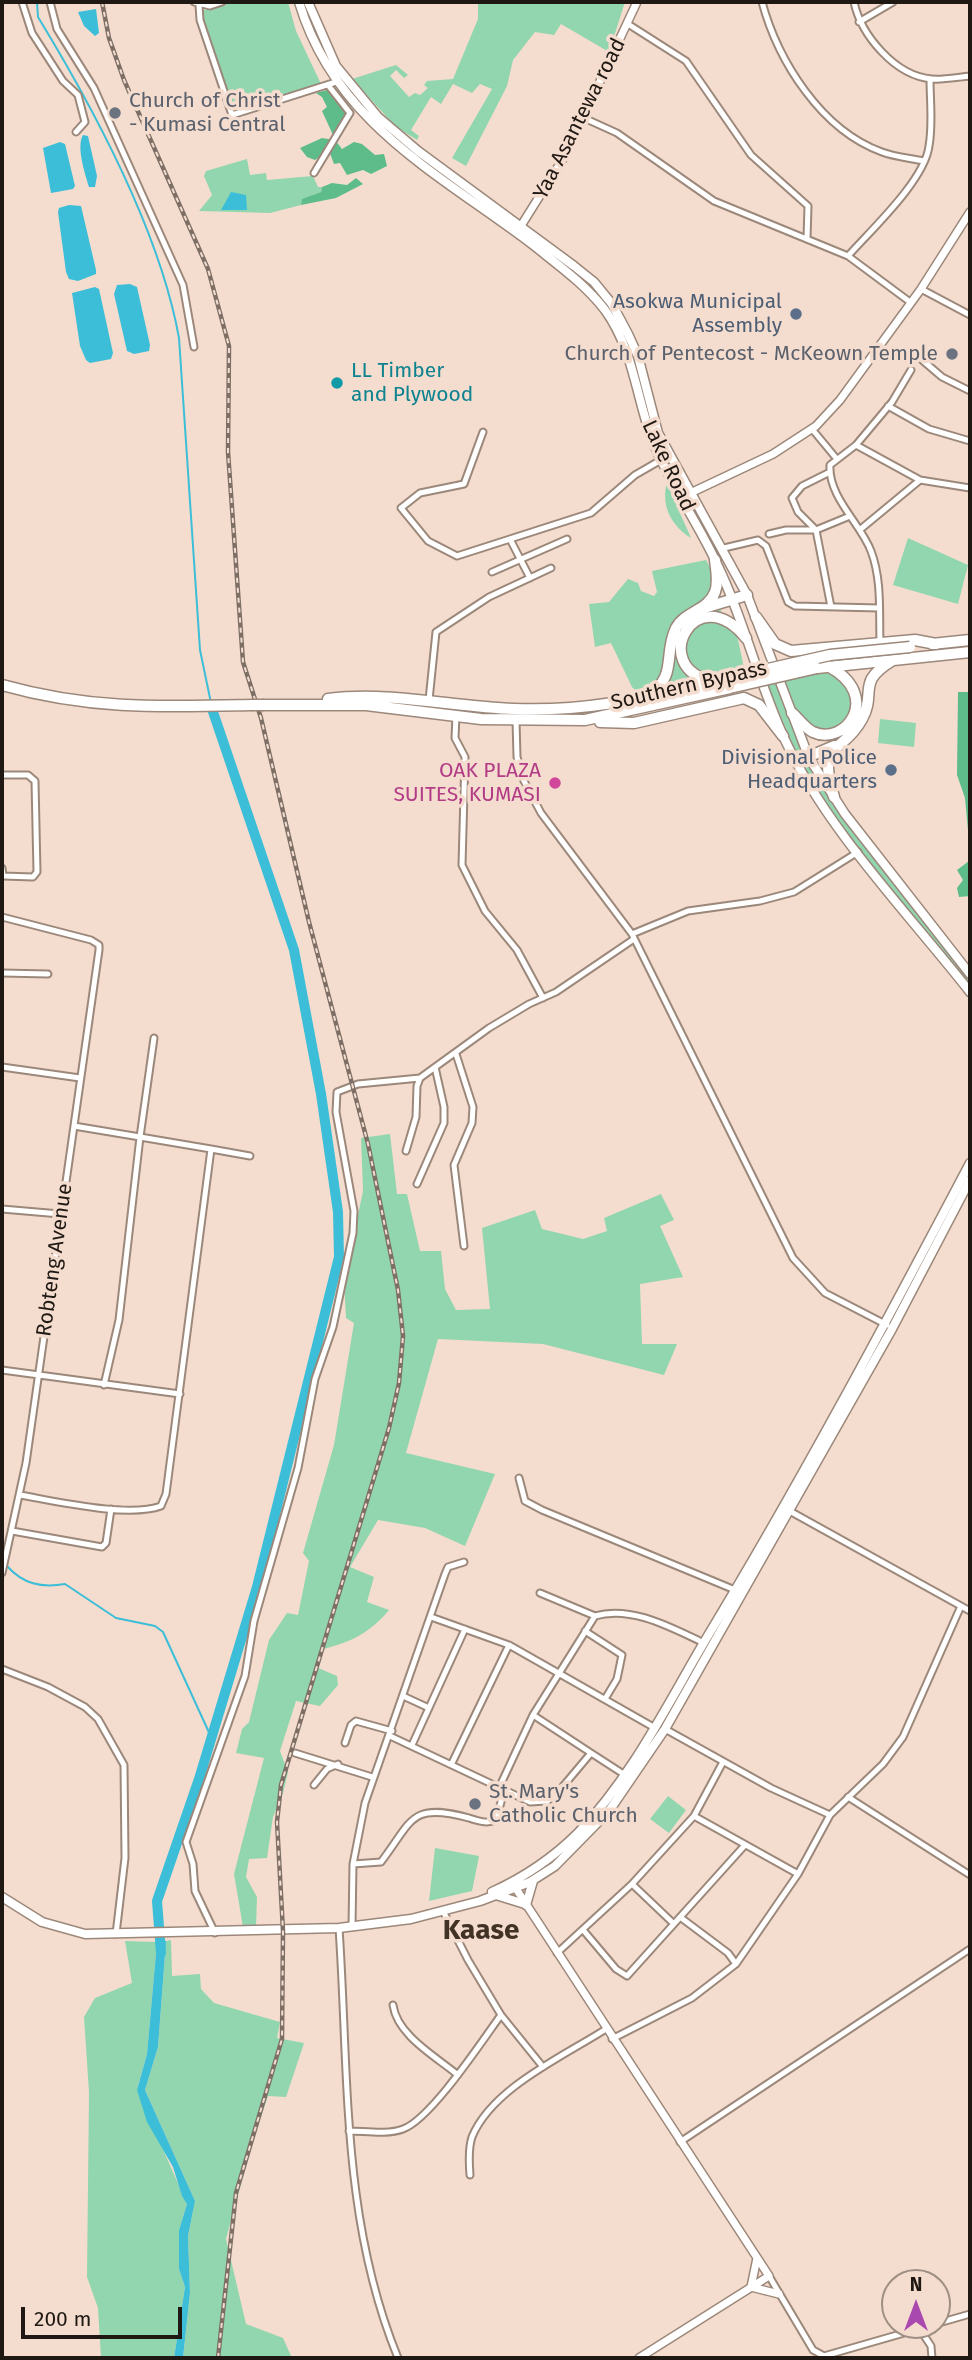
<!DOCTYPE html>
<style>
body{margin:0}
#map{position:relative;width:972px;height:2360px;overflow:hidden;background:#f4ddce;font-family:"Fira Sans",sans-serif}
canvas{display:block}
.frame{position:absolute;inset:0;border:4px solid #201813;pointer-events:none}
.north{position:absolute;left:881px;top:2269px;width:70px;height:70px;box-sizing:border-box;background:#f4ddce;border:2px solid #9f8e83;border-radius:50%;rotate:0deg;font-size:19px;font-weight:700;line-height:28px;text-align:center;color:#201813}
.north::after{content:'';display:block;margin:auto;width:24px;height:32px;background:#a949b0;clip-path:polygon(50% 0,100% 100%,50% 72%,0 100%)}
.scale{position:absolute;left:21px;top:2307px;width:161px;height:32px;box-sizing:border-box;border:4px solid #201813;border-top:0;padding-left:9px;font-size:21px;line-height:24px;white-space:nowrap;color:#201813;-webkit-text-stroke:5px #f4ddce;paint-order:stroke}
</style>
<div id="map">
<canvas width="972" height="2360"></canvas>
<div class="frame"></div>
<div class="north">N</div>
<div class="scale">200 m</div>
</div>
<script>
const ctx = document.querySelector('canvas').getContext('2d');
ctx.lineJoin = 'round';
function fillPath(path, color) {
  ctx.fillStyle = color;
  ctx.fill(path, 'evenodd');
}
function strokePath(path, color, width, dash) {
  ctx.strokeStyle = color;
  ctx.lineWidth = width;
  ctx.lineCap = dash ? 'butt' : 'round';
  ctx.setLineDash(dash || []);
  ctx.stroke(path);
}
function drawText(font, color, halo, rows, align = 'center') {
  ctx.font = font + ' "Fira Sans",sans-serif';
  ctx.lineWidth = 7;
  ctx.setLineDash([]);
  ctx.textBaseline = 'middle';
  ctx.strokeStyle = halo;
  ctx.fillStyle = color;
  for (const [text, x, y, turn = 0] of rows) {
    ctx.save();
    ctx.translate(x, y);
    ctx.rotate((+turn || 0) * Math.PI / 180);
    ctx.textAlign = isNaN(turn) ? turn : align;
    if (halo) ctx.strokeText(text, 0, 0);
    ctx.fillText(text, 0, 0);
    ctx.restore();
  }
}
fillPath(new Path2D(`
 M231 2H288L296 31 321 84 233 112 201 11Z
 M478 2H625L609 52 561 24 554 35 535 32 513 60 507 86 466 166 452 158 492 89 480 84 472 93 453 84 441 104 431 97 411 130 419 136 417 140 395 126 352 79 396 65 408 75 404 78 396 70 390 76 409 97 415 93 420 95 428 88 424 85 427 81 453 79 478 19Z
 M247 159 250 175 266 173 267 180 313 176 318 187H322L321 192 303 199 301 205 270 213 199 211 212 195 204 176 206 171Z
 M666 486H668L691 538C672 526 662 508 666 486Z
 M908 538 968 565 958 604 893 585Z
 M706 560C710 568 715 576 713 586 709 607 683 606 674 623 659 651 677 675 640 695L632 687 611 643 595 647 589 604 609 602 628 579 638 583 641 591 654 596 657 592 652 571Z
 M719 605 722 614 706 613 678 644 696 679 662 688C692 643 654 634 719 605Z
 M718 620 737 635 744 668C715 675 705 681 685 656L686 637 699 623Z
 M822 673C885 676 836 768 796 712 790 703 787 690 783 681Z
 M775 682 803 749 801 752 795 750 767 684Z
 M880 719 916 723 914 747 878 743Z
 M807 759 856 835 970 980V986L831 814 799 763Z
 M390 1134 397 1194H407L420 1251H441L445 1289 456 1310 490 1309 482 1228 535 1210 542 1229 583 1239 607 1231 604 1218 661 1194 674 1220 660 1226 683 1277 640 1284 642 1344H677L664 1375 543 1344 438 1339 406 1453 495 1474 465 1546 425 1528 378 1520 350 1567 374 1577 367 1602 389 1610C370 1633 351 1642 323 1649L316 1667 337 1676 338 1685 320 1706 296 1701 280 1751 288 1772 283 1793 273 1817 267 1858 249 1859 246 1877 257 1897 256 1927H243L234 1874 264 1758 236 1753 242 1729 249 1722 269 1640 287 1613 298 1615 309 1561 303 1553 334 1445 354 1323 346 1318 344 1281 363 1191 361 1138Z
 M668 1796 686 1810 669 1833 650 1819Z
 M435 1848 479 1856 472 1891 429 1901Z
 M171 1940 172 1976 200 1974 201 1989 214 2003 280 2022 277 2038 304 2043 286 2097 268 2096 253 2140 226 2239 246 2324 283 2338 292 2358H183L190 2293 188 2236 195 2201 145 2090 158 2047 166 1941Z
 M125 1941 157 1942 147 2054 137 2090 187 2204 179 2230V2269L185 2287 174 2358H101L98 2308 87 2277 89 2092 84 2017 95 1998 132 1983Z`), '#92d6af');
fillPath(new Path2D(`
 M327 90 346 114 333 135 322 111 327 107 322 97 316 93Z
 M322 138 335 140 342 149 354 142 362 144 375 155 384 154 387 166 371 174 363 170 347 175 340 163 334 164 329 151 315 160 307 157 300 148Z
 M356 178 363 184 336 198 301 205 302 199 321 192 322 187 332 183 347 185Z
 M958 692H970V852L965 798 957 775Z
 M969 861 970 896 959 897 957 888 963 880 957 870Z`), '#5ebc8b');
fillPath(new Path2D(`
 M96 9 99 33 95 36 84 26 78 12Z
 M83 135 88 136 97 176 95 187H89C85 173 76 147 83 135Z
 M60 142 65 144 75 186 73 189 51 193 43 148Z
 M231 192 246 195 247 210H221Z
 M69 205 81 206 96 270V274L78 281 69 279 66 272 58 212 59 208Z
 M130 284 137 287 150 345 149 351 134 354 127 351 114 294 117 285Z
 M95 287 99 289 113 353 111 359 90 363 86 360 80 346 72 293Z
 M166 1941 158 2047 145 2090 195 2201 188 2236 190 2293 183 2358H174L185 2287 179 2269V2230L187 2204 182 2196 173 2167 147 2122 137 2090 147 2054 157 1942Z`), '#3cbed8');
strokePath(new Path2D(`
 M37 2 38 17C94 109 160 232 179 338L200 650 211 703
 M7 1566C23 1584 41 1588 65 1584L116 1618 155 1626 163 1632 212 1739`), '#3cbed8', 2);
strokePath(new Path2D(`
 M161 1953 157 1901 199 1779 257 1587 339 1257 338 1212 321 1094 294 950 211 706`), '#3cbed8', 10);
const minor = new Path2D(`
 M22 2 32 33 63 81 78 95 85 122 76 132
 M50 2 57 29 94 88 183 285 194 347
 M194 2 210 6 222 2
 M762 2C778 61 821 130 882 152 895 157 910 158 924 161
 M854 2C861 35 895 76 932 79 944 80 958 77 970 76
 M199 5 200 20 232 115 336 82
 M859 22 893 2
 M628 24 686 61 751 155 808 206 807 239
 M584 118 617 133 714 201 848 256 910 302
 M314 173 350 113 328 85
 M848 256C871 230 925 180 929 146 933 124 930 101 930 79
 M921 289 970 315
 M921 359 942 377 970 391
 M888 406 929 429 970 441
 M812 429 836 458
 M483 432 464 484 420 493 401 508 428 541 457 556 591 513 635 475 661 460
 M856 445 920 480 970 488
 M830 472 802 486 792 498 798 512 816 530 831 607
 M862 528 920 480
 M769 534 786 530H816L850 516
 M511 541 530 578
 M724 548 758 540 766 546 788 602 795 606 879 608
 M492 572 567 539
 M880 642C879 612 882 580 871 551 861 524 828 497 830 465L856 445 892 402 911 370
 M429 700 436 632 489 597 551 568
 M456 715 455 738 465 757 462 865 485 911 517 950 543 998
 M516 720 517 757 524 781 541 813 632 934 793 1258 825 1293 887 1325
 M2 775H28L35 781 37 872 33 877 3 876 2 868
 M2 917 91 940 99 945V950L26 1463 2 1573
 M632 934 688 911 760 901 794 892 858 852
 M2 973 48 974
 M456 1054 473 1107 472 1123 454 1165 464 1246
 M2 1067 80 1078
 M74 1126 140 1137 119 1320 104 1385
 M211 1149 250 1156
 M406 1151 416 1117 417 1086 420 1078 489 1028 529 1004 556 992 634 939
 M417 1184 444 1123V1107L435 1067
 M2 1209 60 1214
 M2 1370 180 1394
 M519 1478 525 1501 542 1510 735 1590
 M20 1495C55 1501 128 1518 161 1506L166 1494 211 1149 140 1137 154 1038
 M786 1509 970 1611
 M12 1531 102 1547 106 1543 111 1509
 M540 1593 595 1616
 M431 1617 509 1645 655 1728
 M585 1631 622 1655 617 1679 605 1699
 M2 1669 48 1687 85 1707 98 1719 124 1765 125 1858 116 1934
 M403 1696 429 1708
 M533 1715 591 1753
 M665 1729 771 1788 830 1815 883 1764 903 1737 961 1606
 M390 1736 530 1802 547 1801 554 1797 591 1753 625 1775
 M345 1743 351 1725 356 1721 392 1731
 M412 1745 465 1629
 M295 1753 372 1777
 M452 1763 509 1645
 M314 1785 327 1769 338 1764
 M499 1788 533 1715 595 1616C631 1605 672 1628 704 1643
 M848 1797 970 1875
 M694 1816 798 1874
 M353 1864 381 1862C413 1820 410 1802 469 1818 478 1821 487 1824 496 1820L504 1791
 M632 1884 694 1816 723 1762
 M443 1911 468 1960 501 2015 543 2067
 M680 1917 728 1953 736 1964 798 1874 830 1815
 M352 1927 353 1864 365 1803 445 1574 448 1567 464 1562
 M339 1928C349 2075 341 2219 398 2358
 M584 1931 616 1969 627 1976 745 1845
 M215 1933 195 1891 193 1864 186 1842 245 1676 254 1621 298 1468 315 1379 333 1327 353 1233 354 1211 336 1112 337 1092 358 1084 420 1078
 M557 1953 632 1884 674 1924
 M393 2005C397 2035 435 2056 458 2075
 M612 2039 692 1998 736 1964
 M349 2131C365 2131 387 2135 403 2129 431 2119 482 2041 501 2015
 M680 2142 970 1949
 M470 2175C469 2163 468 2149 472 2137 492 2088 564 2056 606 2029
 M769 2276 813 2350 824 2356 970 2314
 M921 2331 931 2346 932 2358`);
const tertiary = new Path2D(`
 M519 229 566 154 637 2
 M682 497 773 454 816 426 840 400 921 289 970 212
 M513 1884 769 2276 639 2358
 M757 2258 751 2287 779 2294`);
const secondary = new Path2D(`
 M299 2C335 123 438 173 532 244 558 265 585 284 605 310 634 350 636 398 653 442 670 484 697 521 716 562 744 619 758 682 785 740 827 830 908 913 970 992
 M308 2 336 66 378 117 418 151 574 266 594 282 612 304 628 334 638 356 658 433 747 595 809 758 845 814 970 974
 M492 1892C525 1877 552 1859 578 1833 632 1777 667 1705 706 1639 800 1484 885 1324 970 1163
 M499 1896 525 1904
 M2 1897 42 1922 85 1934 339 1928 411 1919 480 1901 530 1882 555 1866 609 1811 665 1729 892 1329 970 1180
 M526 1905 533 1881`);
const trunk = new Path2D(`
 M704 608 747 595
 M756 617 775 644 791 651 915 640 936 644
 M932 644 970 640
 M817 668 970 652
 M713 681C647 669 695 576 746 638
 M2 685C91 710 162 707 252 705
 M649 696C678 674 663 655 676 628 685 611 708 611 715 592 719 582 716 570 715 560
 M328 699C391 691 452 707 514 709 592 712 645 697 719 680
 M264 705H366L481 719 585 720 730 688
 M792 713C799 719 805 728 813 732 845 747 884 696 828 666
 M600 722 634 723 744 698 759 705 783 736
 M796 762 834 746
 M834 797C816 739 842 756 862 719 877 692 855 683 893 660`);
strokePath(minor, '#9c887a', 9);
strokePath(tertiary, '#9c887a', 10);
strokePath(secondary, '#9c887a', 11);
strokePath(trunk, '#9c887a', 13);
strokePath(minor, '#fff', 5);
strokePath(tertiary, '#fff', 7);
strokePath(secondary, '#fff', 8);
strokePath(trunk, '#fff', 10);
const rail = new Path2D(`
 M102 2 109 38 124 80 208 269 229 346 228 452 243 662 261 718 309 922 368 1144 398 1290 403 1336 399 1383 389 1428 281 1785 277 1822 283 1931 282 2039 236 2193 218 2358`);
strokePath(rail, '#7d6f65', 4.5);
strokePath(rail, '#f4ddce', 2, [5]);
const trunkBridge = new Path2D(`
 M719 680 830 655 910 647
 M730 688 817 668
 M252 705H264`);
strokePath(trunkBridge, '#9c887a', 13, []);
strokePath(trunkBridge, '#fff', 10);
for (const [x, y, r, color] of [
 [115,113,7,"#6b7280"],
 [796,314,7,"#5c6f8a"],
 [952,354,7,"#6b7280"],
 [337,383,7,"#0f9aa8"],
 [891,770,7,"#5c6f8a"],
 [555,783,7,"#d1479c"],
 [475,1804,7,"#6b7280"]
]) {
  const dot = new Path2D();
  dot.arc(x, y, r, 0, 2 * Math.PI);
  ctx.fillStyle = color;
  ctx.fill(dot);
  strokePath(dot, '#f4ddce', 2.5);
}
drawText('21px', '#5b616d', '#f4ddce', [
 ["Church of Christ",129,101],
 ["- Kumasi Central",129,125],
 ["Church of Pentecost - McKeown Temple",938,354,"right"],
 ["St. Mary's",489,1792],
 ["Catholic Church",489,1816]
], 'left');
drawText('21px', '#201813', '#f4ddce', [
 ["Yaa Asantewa road",580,119,-63],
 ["Lake Road",668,466,65],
 ["Southern Bypass",689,686,-13],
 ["Robteng Avenue",55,1260,-82]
]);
drawText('21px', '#4e5e75', '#f4ddce', [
 ["Asokwa Municipal",782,302],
 ["Assembly",782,326],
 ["Divisional Police",877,758],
 ["Headquarters",877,782]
], 'right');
drawText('21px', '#0d838f', '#f4ddce', [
 ["LL Timber",351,371],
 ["and Plywood",351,395]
], 'left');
drawText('21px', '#b23c85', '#f4ddce', [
 ["OAK PLAZA",541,771],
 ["SUITES, KUMASI",541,795]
], 'right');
drawText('bold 28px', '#423125', '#f4ddce', [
 ["Kaase",481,1931]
]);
</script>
